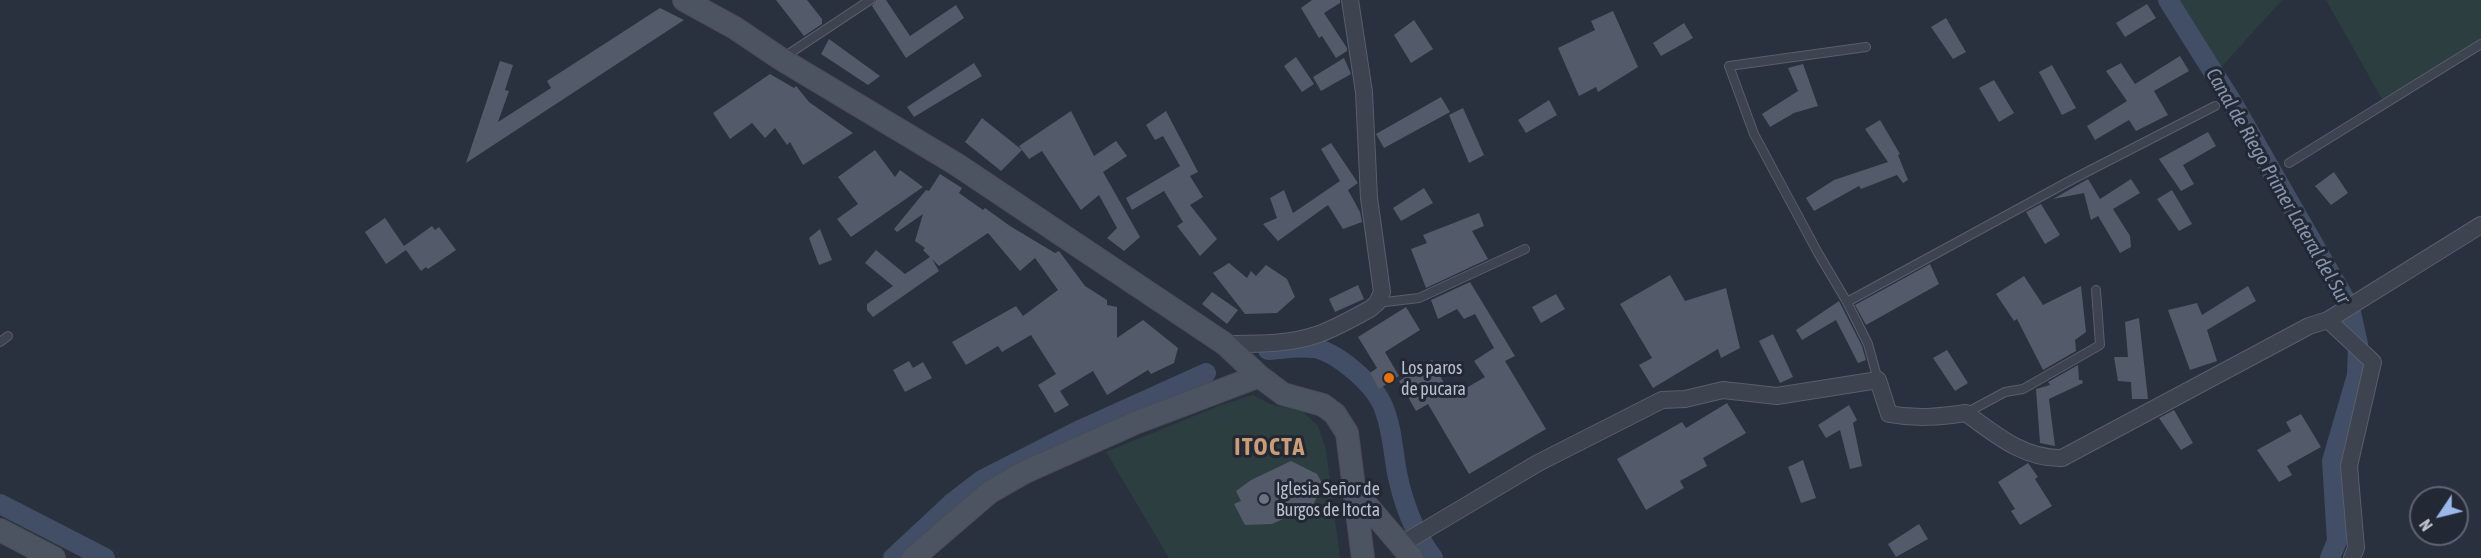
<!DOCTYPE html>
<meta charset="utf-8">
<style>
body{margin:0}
#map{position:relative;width:2481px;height:558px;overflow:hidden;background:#29313e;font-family:"Asap Condensed",sans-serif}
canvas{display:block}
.north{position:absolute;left:2409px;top:486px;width:60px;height:60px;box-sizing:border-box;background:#222834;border:2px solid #5f6470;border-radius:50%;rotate:235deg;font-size:16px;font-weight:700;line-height:24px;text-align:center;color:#babfc9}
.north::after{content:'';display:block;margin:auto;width:21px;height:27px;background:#9cb7ec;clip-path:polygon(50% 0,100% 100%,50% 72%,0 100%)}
</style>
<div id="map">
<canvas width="2481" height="558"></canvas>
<div class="north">N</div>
</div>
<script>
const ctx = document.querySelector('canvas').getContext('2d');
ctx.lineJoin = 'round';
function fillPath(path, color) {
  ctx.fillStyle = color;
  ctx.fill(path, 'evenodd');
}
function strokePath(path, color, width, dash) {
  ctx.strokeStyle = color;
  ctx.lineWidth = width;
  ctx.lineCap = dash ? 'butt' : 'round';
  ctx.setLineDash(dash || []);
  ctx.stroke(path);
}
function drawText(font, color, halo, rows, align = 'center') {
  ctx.font = font + ' "Asap Condensed",sans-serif';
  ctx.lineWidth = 6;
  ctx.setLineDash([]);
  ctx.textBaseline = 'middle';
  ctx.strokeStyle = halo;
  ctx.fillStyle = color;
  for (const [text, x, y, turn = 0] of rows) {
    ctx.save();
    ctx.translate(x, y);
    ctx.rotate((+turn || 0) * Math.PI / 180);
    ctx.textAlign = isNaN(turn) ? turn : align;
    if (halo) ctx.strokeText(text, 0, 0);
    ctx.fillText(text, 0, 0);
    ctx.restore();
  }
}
fillPath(new Path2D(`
 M2168 0H2282L2215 74Z
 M2326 0H2481V44L2382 99Z
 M1253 395 1270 404 1303 412 1318 426 1326 450 1340 558H1169L1106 452 1221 405Z`), '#2c3e40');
strokePath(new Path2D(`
 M2168 0 2232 102 2350 308 2358 344 2357 375 2332 461 2337 541 2330 558
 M1268 350C1282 349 1300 346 1314 348 1337 352 1374 384 1383 406 1392 427 1393 451 1397 473 1403 502 1415 534 1433 558
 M0 504 105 558
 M893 558 952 503 982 480 1082 429 1206 373`), '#414e65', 20);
fillPath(new Path2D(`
 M776 0H807L822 19V24L804 36Z
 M876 0H886L910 36 956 5 964 18 906 58 872 6Z
 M1312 0H1340V3L1324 13 1347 48V51L1336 58 1322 36 1319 38 1301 8Z
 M2147 4 2156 18 2125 37 2116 23Z
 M660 8 684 20 466 163 500 61 513 65 505 90 509 91 498 122 551 88 547 81Z
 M1613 11 1638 67 1598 92 1596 87 1579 96 1558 48 1595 30 1591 21Z
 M1946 18 1966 52 1953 59 1931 27Z
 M1414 20 1433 49 1411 63 1394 35Z
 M1684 23 1693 38 1661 56 1653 43Z
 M829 39 880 76 868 85 821 54Z
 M2180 56 2189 71 2154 91 2168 115 2136 131 2129 120 2095 140 2087 126 2127 101 2106 71 2121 63 2135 84Z
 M1296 57 1314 84 1302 92 1284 66Z
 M1344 58 1351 74 1321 91 1313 77Z
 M974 63 982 76 914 117 907 107Z
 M1803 64 1818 106 1794 113 1770 127 1762 114 1798 91 1788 68Z
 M2052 65 2076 108 2062 115 2039 72Z
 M770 74 794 88 796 86 809 102 853 133 803 165 790 142 787 145 775 128 765 138 752 123 730 139 713 113Z
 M1994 80 2014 113 1999 122 1979 88Z
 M1441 97 1450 112 1384 148 1376 134Z
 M1549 100 1557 115 1526 133 1518 120Z
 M1463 108 1484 155 1469 163 1449 115Z
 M1071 111 1094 156 1116 141 1127 156 1103 172 1140 237 1124 251 1107 238 1117 228 1099 195 1081 210 1042 151 1029 159 1019 146Z
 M1166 111 1198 172 1190 176 1203 197 1190 205 1217 239 1200 256 1177 226 1183 222 1164 191 1132 210 1126 198 1180 166 1163 136 1155 140 1146 125Z
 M982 118 1022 150 1001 171 965 142Z
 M1880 120 1900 154 1898 155 1908 180 1903 183 1897 175 1861 189 1859 186 1814 211 1806 198 1834 180 1888 162 1865 129Z
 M2208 132 2216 146 2183 165 2194 184 2181 191 2159 159Z
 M1331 143 1358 183 1348 190 1360 212 1362 222 1343 229 1328 205 1278 241 1263 224 1277 218 1270 198 1284 190 1293 213 1340 181 1321 149Z
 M875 150 895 177 900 170 923 187 851 237 837 219 858 204 838 177Z
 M2334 172 2348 193 2331 205 2315 186Z
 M940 174 962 188 959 193 983 210 985 208 1010 226 1055 253 1059 251 1085 286 1107 300V305L1117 307V338L1143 320 1178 348 1174 363 1151 374 1148 370 1107 395 1093 371 1060 391 1069 405 1055 413 1038 385 1056 374 1031 335 1002 352 998 346 966 365 952 342 1016 306 1023 316 1058 290 1035 258 1020 271 988 233 939 266 932 259 939 271 873 317 867 310V304L893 286 865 263 876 250 905 274 930 257 923 250 925 248 915 241 923 214 897 232 894 229 926 190 929 191Z
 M2088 179 2100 199 2131 179 2140 193 2113 209 2130 236 2131 247 2120 253 2098 216 2091 220 2084 193 2053 199Z
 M1424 188 1433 203 1401 221 1393 208Z
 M2172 190 2192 224 2179 231 2157 199Z
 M2041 204 2060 235 2045 244 2026 212Z
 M1479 213 1484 226 1472 231 1488 259 1426 288 1411 249 1427 243 1423 235Z
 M385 218 404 246 432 226 435 230 439 227 456 250 428 269 426 267 421 271 406 250 386 264 365 232Z
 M820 229 832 260 819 265 809 238Z
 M1229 263 1247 278 1251 271 1256 276 1266 265 1287 279 1295 297 1277 313 1245 314 1213 273Z
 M1930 264 1939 284 1866 325 1855 305Z
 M1670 275 1685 301 1726 288 1740 348 1721 358 1718 349 1653 388 1639 365 1652 358 1620 304Z
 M2024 276 2043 305 2081 286 2086 332 2075 340 2076 351 2043 370 2017 319 2014 321 1996 294Z
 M1470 282 1515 356 1505 361 1546 429 1469 474 1428 404 1416 411 1399 381 1432 360 1451 397 1485 377 1474 361 1494 348 1475 314 1464 319 1457 309 1438 319 1431 300Z
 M1358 285 1364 299 1335 312 1329 299Z
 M2248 286 2256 301 2207 330 2217 361 2190 370 2168 310 2197 303 2202 315Z
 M1212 292 1238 310 1227 324 1202 304Z
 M1556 294 1565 309 1541 323 1532 307Z
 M1839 301 1862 346 1866 360 1858 363 1836 320 1802 340 1796 330Z
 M1406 307 1420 330 1385 352 1399 376 1379 389 1370 373 1377 368 1358 337Z
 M2139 318 2148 399H2132L2131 382 2118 381 2114 357H2128L2125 322Z
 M1773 334 1793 377 1780 383 1759 341Z
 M1947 350 1968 383 1955 391 1933 358Z
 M909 361 913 368 923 362 932 378 905 392 893 370Z
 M2078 365 2079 380H2082L2083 383 2049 399 2055 446 2040 443 2036 389 2050 385 2048 382Z
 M1727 403 1746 433 1703 458 1707 466 1680 481 1684 488 1646 510 1617 459 1682 422 1686 428Z
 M1849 405 1857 420 1853 423 1862 466 1850 469 1840 430 1826 438 1818 425Z
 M2174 410 2193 443 2181 450 2159 418Z
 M2301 414 2321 447 2287 466 2292 475 2279 482 2257 450 2291 431 2286 422Z
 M1803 460 1816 498 1801 503 1788 467Z
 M1291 461 1317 474 1323 485 1313 505 1272 524 1245 525 1234 504 1241 501 1236 491 1251 480Z
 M2028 463 2038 477 2035 479 2052 506 2020 525 2011 511 2015 509 1998 482Z
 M1919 524 1928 539 1896 557 1888 544Z`), '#535a69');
const lane = new Path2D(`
 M1866 47 1729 66 1754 134 1818 253 1847 302 1868 344 1878 380
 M784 57 870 0
 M2289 163 2481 44
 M1847 302 2075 178 2215 106
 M1377 303 1419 298 1525 249
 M0 342 8 336
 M1966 413 2005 392 2023 389 2100 345 2096 290`);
const street = new Path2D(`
 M2328 320 2481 225
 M1225 344C1255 344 1289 345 1319 334 1336 328 1353 318 1370 309L1377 303 1382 292 1369 198 1364 92 1350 0
 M1400 545 1538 463 1662 400 1685 399 1723 390 1777 396 1878 380 1889 414C1916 419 1940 417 1966 413 1996 435 2024 459 2062 458L2309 326 2328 320 2373 362 2349 466 2356 548 2352 558`);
const secondary = new Path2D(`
 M684 0 735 28 781 59 956 164 1225 344 1259 376 1283 394 1323 405 1335 414 1347 433 1363 558
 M1353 489 1412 558
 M0 530 54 558
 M913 558 990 492 1025 472 1135 423 1259 376`);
strokePath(lane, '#585f69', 10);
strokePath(street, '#585f69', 18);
strokePath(secondary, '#474d58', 24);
strokePath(lane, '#3d444f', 8);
strokePath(street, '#3d444f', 16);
strokePath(secondary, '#4c5361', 22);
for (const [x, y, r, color] of [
 [1389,378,6,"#e8710a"],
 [1264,499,6,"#6b7280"]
]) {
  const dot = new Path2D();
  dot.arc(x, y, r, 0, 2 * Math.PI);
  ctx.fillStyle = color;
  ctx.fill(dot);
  strokePath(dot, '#222834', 2);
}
drawText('18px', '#babfc9', '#222834', [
 ["Los paros",1401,368],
 ["de pucara",1401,389],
 ["Iglesia Señor de",1276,489],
 ["Burgos de Itocta",1276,510]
], 'left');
drawText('italic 20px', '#8594ac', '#222834', [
 ["Canal de Riego Primer Lateral del Sur",2278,186,60]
]);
ctx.letterSpacing = '1.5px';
drawText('bold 24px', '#c99d75', '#222834', [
 ["ITOCTA",1270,447]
]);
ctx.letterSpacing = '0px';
</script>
